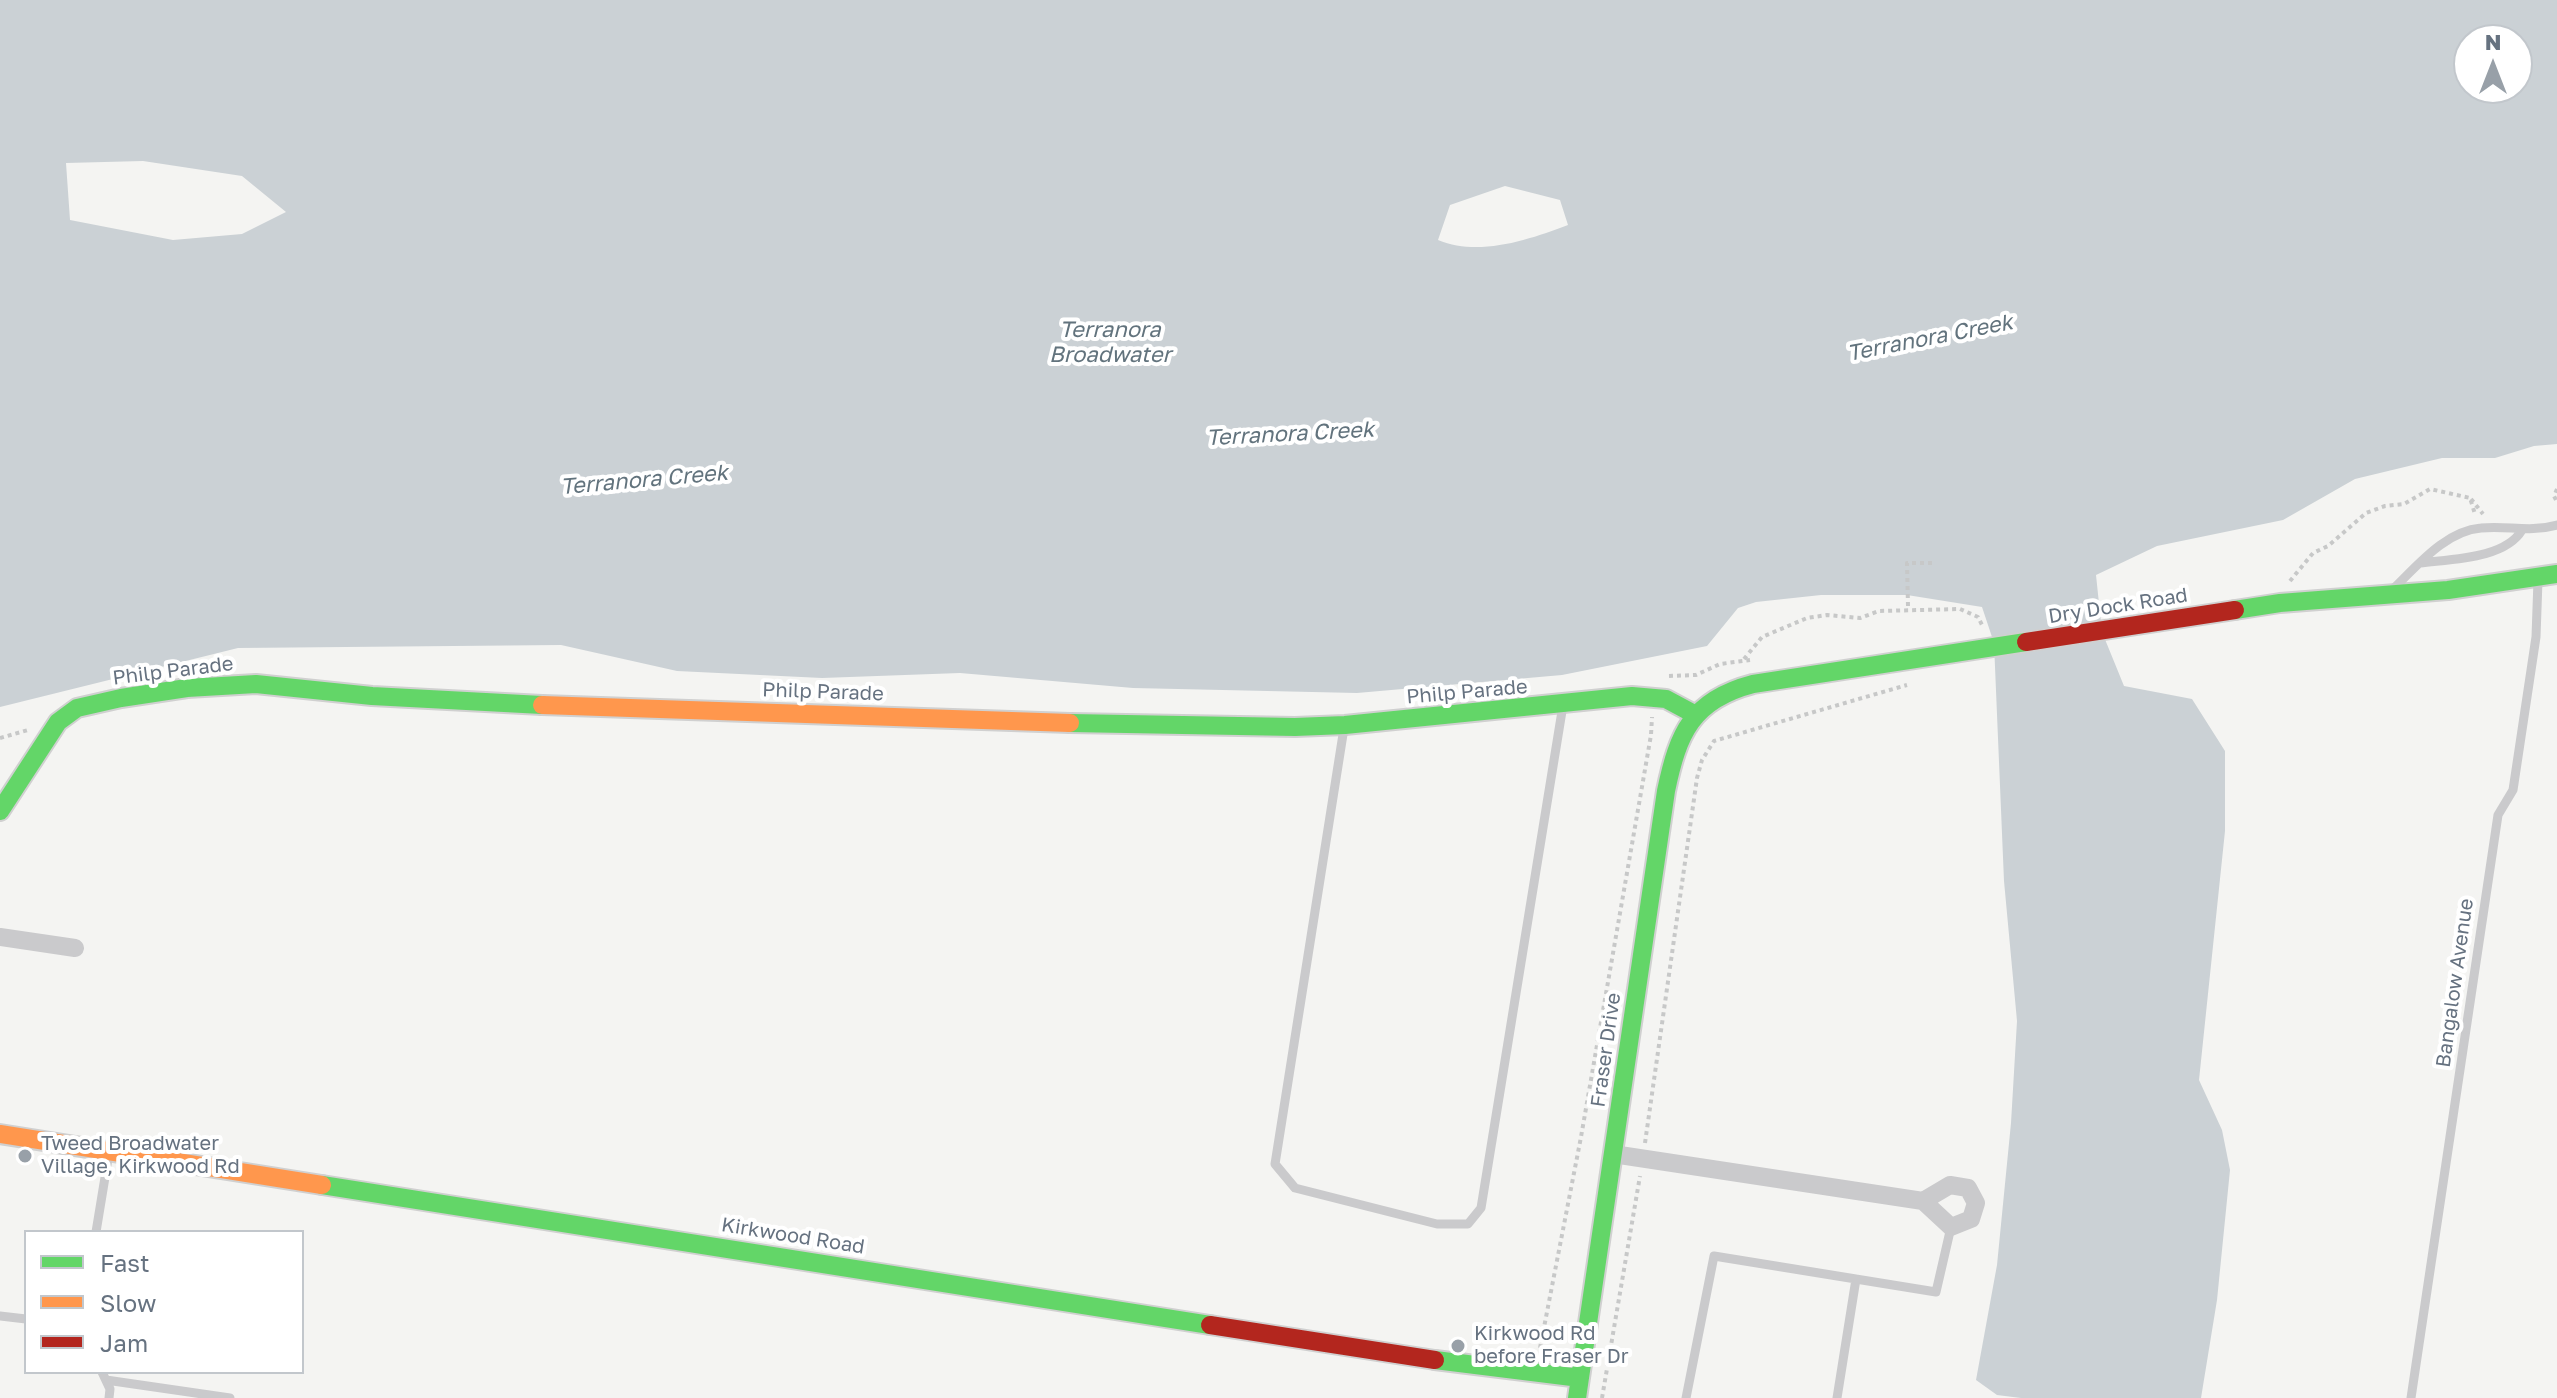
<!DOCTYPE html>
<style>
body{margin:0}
#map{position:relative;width:2557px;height:1398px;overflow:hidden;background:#f4f4f2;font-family:"Golos Text",sans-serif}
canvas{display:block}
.legend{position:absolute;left:24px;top:1230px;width:280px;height:144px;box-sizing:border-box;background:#fff;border:2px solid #c2c7cc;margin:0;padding:10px 14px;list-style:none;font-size:24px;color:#667280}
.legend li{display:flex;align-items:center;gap:16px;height:40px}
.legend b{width:40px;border:2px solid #c2c7cc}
.north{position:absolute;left:2453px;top:24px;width:80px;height:80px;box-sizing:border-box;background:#fff;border:2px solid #c2c7cc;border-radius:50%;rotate:0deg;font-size:22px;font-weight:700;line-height:32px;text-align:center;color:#667280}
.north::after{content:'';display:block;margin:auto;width:28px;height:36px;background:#98a0a8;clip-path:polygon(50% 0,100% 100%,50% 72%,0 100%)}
</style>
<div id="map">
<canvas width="2557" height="1398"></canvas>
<ul class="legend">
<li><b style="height:10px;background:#63d668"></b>Fast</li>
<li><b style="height:10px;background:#ff974d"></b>Slow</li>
<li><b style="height:10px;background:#b3261e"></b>Jam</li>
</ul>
<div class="north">N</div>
</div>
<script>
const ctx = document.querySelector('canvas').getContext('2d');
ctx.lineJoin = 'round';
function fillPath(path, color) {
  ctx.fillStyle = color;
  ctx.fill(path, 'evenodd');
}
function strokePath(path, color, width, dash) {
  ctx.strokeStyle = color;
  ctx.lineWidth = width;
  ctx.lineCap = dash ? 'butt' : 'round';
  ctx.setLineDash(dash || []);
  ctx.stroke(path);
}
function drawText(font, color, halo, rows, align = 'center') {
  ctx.font = font + ' "Golos Text",sans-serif';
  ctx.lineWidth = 8;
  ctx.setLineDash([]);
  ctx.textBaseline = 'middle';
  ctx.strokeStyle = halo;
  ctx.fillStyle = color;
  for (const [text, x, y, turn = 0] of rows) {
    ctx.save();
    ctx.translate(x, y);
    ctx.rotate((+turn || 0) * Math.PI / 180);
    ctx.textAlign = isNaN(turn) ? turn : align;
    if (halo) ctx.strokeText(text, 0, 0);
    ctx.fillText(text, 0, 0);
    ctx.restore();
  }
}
fillPath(new Path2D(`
 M0 0H2557V444L2534 446 2495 458H2442L2355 479 2283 520 2157 546 2096 575 2102 632 2124 686 2192 699 2225 751V831L2199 1080 2222 1130 2230 1170 2217 1300 2201 1398H2021L1997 1395 1976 1380 1997 1265 2011 1123 2017 1021 2004 881 1994 643 1982 607 1907 595H1821L1756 602 1738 608 1707 646 1562 675 1357 693 1133 688 960 673 822 678 677 671 561 645 238 648 0 707ZM2469 40H2517V88H2469ZM143 161 242 176 286 212 242 234 173 240 70 220 66 163ZM1505 186 1560 200 1568 225C1528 240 1479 257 1438 240L1450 205Z`), '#cbd1d5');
const fast = new Path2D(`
 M2235 610 2280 603 2448 590 2557 574
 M1070 723 1295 727 1345 725 1632 696 1666 699 1694 714
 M0 811 58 722 77 708 121 698 187 688 256 684 372 696 542 705
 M322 1185 1210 1325
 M1435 1360 1580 1378
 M1577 1398 1666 791C1678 733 1692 700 1753 684L2026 642`);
const slow = new Path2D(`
 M542 705 1070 723
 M0 1134 322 1185`);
const jam = new Path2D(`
 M2026 642 2235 610
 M1210 1325 1435 1360`);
strokePath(fast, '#d0d0d0', 22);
strokePath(slow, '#d0d0d0', 22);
strokePath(jam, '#d0d0d0', 22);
strokePath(new Path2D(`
 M2557 489 2554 496 2557 502
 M2471 499 2483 514
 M2290 581 2313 553 2328 546 2366 513 2385 506 2404 504 2430 489 2470 498 2475 514
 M1908 606 1907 563H1936
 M1744 659 1762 637 1807 618 1827 615 1860 618 1879 611 1960 609 1978 617 1983 627
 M1669 676 1696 675 1720 664 1750 660
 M0 738 28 730
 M1645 1143 1697 778 1702 760 1714 741 1907 685
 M1540 1348 1581 1137 1651 735 1652 717
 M1602 1398 1640 1176`), '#c7c8c8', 4, [4, 4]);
strokePath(new Path2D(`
 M2420 563C2451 559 2505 559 2522 530
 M2393 589C2417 566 2445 531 2481 528 2508 525 2528 533 2557 525
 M1344 728 1275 1164 1295 1188 1437 1224H1468L1481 1208 1563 705
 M96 1232 109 1153
 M0 1316 26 1319
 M102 1372 110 1389 109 1398
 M106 1380 230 1398
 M1686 1398 1714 1256 1936 1292 1951 1227
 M1837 1398 1856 1279
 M2411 1398 2498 815 2513 790 2536 637 2538 580`), '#cacacc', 9);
strokePath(new Path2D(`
 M0 937 75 948
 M1613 1154 1923 1201 1950 1185 1968 1188 1976 1203 1971 1219 1951 1227 1923 1201`), '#cacacc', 18);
strokePath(fast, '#63d668', 18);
strokePath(slow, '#ff974d', 18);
strokePath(jam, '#b3261e', 18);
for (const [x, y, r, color] of [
 [25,1156,8,"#98a0a8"],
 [1458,1346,8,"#98a0a8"]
]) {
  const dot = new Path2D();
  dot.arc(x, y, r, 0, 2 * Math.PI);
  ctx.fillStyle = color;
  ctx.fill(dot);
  strokePath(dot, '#fff', 3);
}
drawText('20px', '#667280', '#fff', [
 ["Dry Dock Road",2118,606,-9],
 ["Philp Parade",173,671,-7],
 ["Philp Parade",823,692,2],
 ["Philp Parade",1467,692,-5],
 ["Bangalow Avenue",2455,983,-82],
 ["Fraser Drive",1606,1050,-82],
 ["Kirkwood Road",793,1236,9]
]);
drawText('20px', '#667280', '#fff', [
 ["Tweed Broadwater",41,1144],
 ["Village, Kirkwood Rd",41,1167],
 ["Kirkwood Rd",1474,1334],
 ["before Fraser Dr",1474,1357]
], 'left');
drawText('italic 22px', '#62737d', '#fff', [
 ["Terranora",1110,330],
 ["Broadwater",1110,355],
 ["Terranora Creek",1930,338,-11],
 ["Terranora Creek",1290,434,-3],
 ["Terranora Creek",644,480,-5]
]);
</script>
